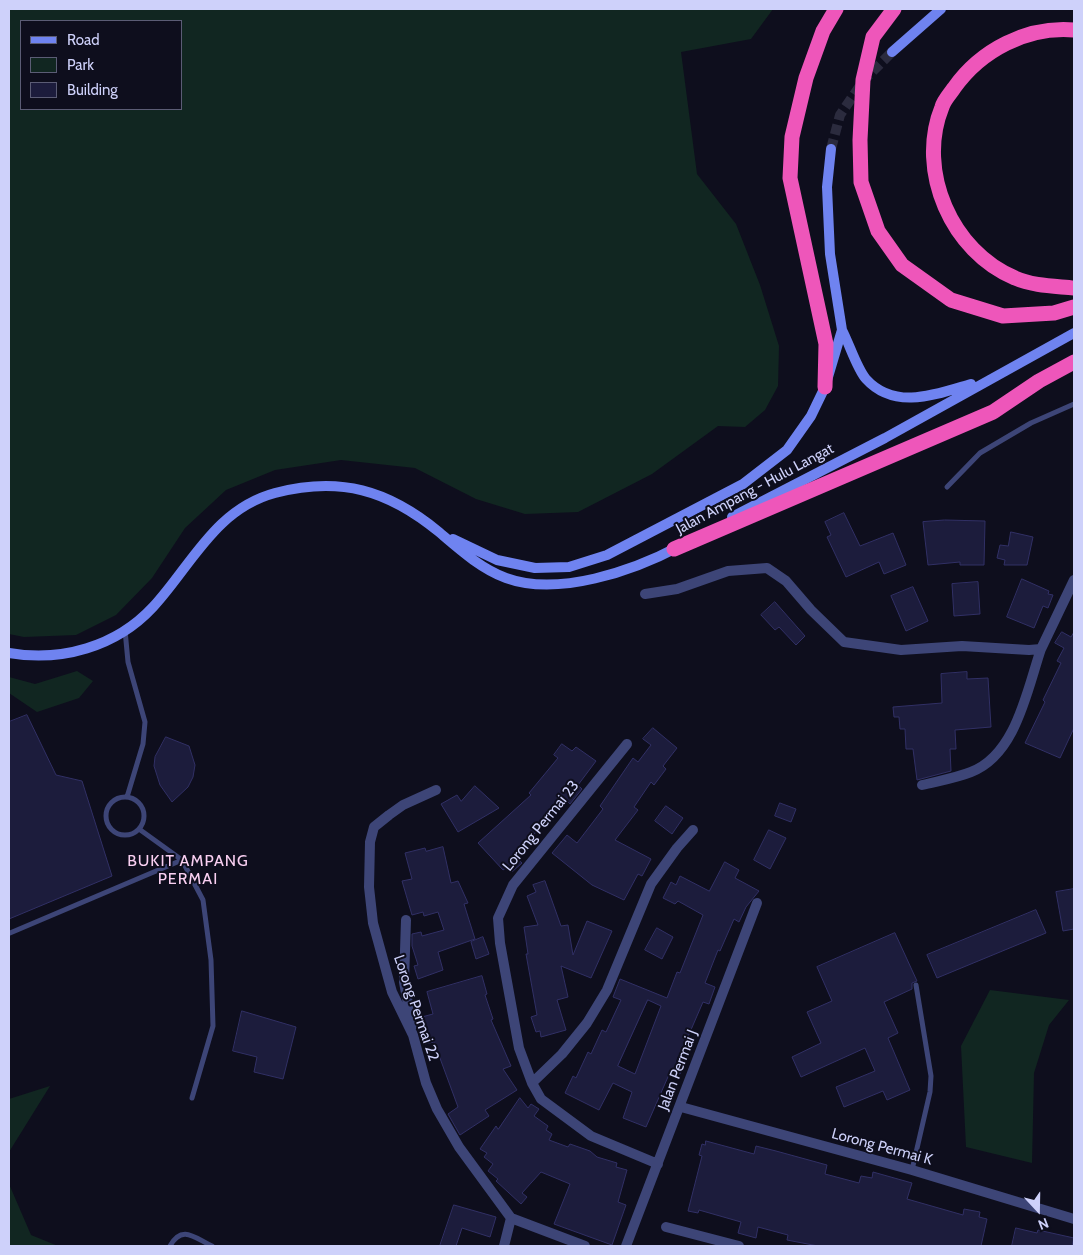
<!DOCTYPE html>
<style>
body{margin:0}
#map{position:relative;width:1083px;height:1255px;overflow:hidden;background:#0e0e1d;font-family:Cabin,sans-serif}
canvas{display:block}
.frame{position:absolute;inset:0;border:10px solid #ced1fa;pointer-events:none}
.legend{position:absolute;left:20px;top:20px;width:162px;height:90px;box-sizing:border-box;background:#0e0e1d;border:1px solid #5b5c75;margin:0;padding:6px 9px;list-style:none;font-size:15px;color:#ced1fa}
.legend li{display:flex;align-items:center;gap:10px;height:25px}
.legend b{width:25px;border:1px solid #5b5c75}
.north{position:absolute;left:1013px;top:1185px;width:50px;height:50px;-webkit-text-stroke:4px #0e0e1d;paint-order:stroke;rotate:159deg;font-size:14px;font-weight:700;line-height:20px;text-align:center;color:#ced1fa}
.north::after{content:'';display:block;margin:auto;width:18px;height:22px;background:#ced1fa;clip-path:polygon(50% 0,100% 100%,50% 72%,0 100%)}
</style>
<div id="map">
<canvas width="1083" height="1255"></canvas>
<div class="frame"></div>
<ul class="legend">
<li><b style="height:6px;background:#6f83f0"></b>Road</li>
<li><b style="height:14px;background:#112621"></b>Park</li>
<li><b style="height:14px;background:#1c1c3c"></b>Building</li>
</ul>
<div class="north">N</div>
</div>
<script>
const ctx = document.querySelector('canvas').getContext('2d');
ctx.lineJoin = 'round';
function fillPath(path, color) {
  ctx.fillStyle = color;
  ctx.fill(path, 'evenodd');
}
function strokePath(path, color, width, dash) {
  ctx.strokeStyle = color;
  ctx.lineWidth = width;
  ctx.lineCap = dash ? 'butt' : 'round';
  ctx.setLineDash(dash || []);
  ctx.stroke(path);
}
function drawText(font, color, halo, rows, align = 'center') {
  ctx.font = font + ' Cabin,sans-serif';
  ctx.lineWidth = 4;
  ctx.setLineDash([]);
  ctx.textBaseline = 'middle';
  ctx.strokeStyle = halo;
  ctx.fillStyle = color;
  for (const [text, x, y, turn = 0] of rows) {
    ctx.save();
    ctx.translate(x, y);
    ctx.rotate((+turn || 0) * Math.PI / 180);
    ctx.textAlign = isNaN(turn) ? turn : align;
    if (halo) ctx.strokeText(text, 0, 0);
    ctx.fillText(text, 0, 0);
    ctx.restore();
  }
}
fillPath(new Path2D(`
 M9 9H773L751 39 681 52 697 174 736 224 760 285 779 346 778 386 765 410 745 427 718 426 652 474 578 512 525 514 476 499 415 468 341 460 275 470 226 490 185 528 152 578 116 615 76 635 24 637 9 634ZM21 21H181V109H21Z
 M77 671 93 681 79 698 37 712 9 693V677L35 684Z
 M990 990 1069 1000 1049 1025 1034 1073 1032 1163 966 1147 961 1046Z
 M50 1086 9 1152V1099Z
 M9 1184 31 1235 58 1246H9Z`), '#112621');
const building = new Path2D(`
 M844 513 860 546 893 533 906 565 884 574 879 562 846 577 827 537 831 535 825 522Z
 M945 520 985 521 984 565H960V562L928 565 923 522Z
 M1011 532 1033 537 1027 565H1004L1005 560 997 558 1000 545 1008 546Z
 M1022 579 1049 591 1048 594 1053 595 1048 608 1043 606 1034 628 1007 617Z
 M978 582 980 614 954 616 952 584Z
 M913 587 928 621 906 631 891 596Z
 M775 602 805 636 796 645 779 627 775 630 761 615Z
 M1062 632 1071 637 1074 632V728L1060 758 1025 743 1045 702 1043 700 1061 663 1057 661 1064 648 1055 643Z
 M967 672V679L988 678 991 727 955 730 956 749H950L951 771 917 780 913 749H906L905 729H900L899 717H894L893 707 942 703 941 674Z
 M27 715 56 775 82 781 112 876 9 919V722Z
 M653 728 677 748 663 766 666 769 654 785 651 782 634 807 638 810 615 840 651 859 642 876 638 874 624 900 592 885 552 853 567 835 577 843 603 809 600 806 633 758 638 762 651 745 643 739Z
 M166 737 189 746 195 765 193 777 188 787 172 802 160 785 154 766 155 757Z
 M562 744 572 751 576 747 596 761 578 785 582 789 570 804 565 799 515 856 522 863 512 872 507 867 503 870 478 843 531 795 529 793 558 758 554 755Z
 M475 786 499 808 458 832 441 804 457 795 461 801Z
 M780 803 796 809 791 822 775 816Z
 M666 806 683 818 672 834 655 821Z
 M769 830 786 838 770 869 754 860Z
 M443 847 451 883 458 881 468 903 464 904 475 939 438 952 443 970 418 979 414 966 418 965 412 946V934L421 932 422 936 444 930 438 912 424 916 423 912 412 915 402 881 412 879 405 853 425 848 426 851Z
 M725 862 739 870 735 878 759 891 746 907 739 922 734 919 720 951 718 950 705 983 715 987 709 1004 703 1002 687 1039 691 1041 682 1063 684 1064 680 1074 671 1070 646 1127 623 1118 632 1092 613 1083 599 1110 565 1093 573 1076 576 1078 588 1052 591 1054 602 1030 606 1032 621 1000 613 997 620 979 667 998 677 972 680 973 703 915 678 901 675 904 663 898 671 882 676 885 680 876 709 891ZM648 1000 661 1006 635 1074 618 1066Z
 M545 881 561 926 568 925 573 955 587 921 612 931 591 978 561 966 568 997 557 1000 566 1030 541 1037 540 1031 536 1032 531 1017 537 1015 526 954H528L524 927 538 925 527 896 536 892 533 885Z
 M1074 889V929L1063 931 1056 892Z
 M1036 910 1046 933 937 978 927 955Z
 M657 928 673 937 662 959 645 950Z
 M895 933 917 981 912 983V989L884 1002 898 1033 888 1038 910 1090 887 1100 883 1091 844 1107 836 1087 875 1071 865 1048 801 1077 792 1057 821 1043 807 1012 832 1001 817 967Z
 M483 937 489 954 476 959 471 942Z
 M482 976 487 994 485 995 493 1019 491 1020 511 1066 503 1069 517 1090 485 1110 489 1116 460 1135 448 1114 458 1107 434 1042 425 1044 418 1018 433 1014 427 992Z
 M242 1011 296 1027 283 1079 254 1072 257 1057 233 1051Z
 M520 1098 528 1108 531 1104 539 1109 534 1116 548 1126 546 1130 552 1134 549 1140 568 1147 570 1144 590 1151 597 1157 617 1163 616 1167 627 1170 618 1202 626 1205 612 1245 554 1224 570 1184 541 1172 522 1193 527 1197 521 1204 496 1181 498 1179 488 1171 493 1164 484 1157 487 1153 480 1149 496 1126 498 1129Z
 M706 1141 754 1154 756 1146 776 1151 827 1165 825 1174 859 1183 861 1176 872 1178 873 1172 912 1183 907 1199 963 1215 964 1209 980 1212 979 1217 987 1219 981 1246H818L787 1240 788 1235 758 1227 756 1238 738 1233 741 1222 699 1210 698 1213 688 1211 702 1156 699 1155 702 1144 705 1145Z
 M454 1205 496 1217 490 1237 462 1228 456 1246H440Z
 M1016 1228 1037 1233 1038 1230 1074 1238 1072 1246H1012Z`);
fillPath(building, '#1c1c3c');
strokePath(building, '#313065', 1);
strokePath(new Path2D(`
 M831 149 840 115 864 80 892 52`), '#2b2b3e', 10, [10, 5]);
strokePath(new Path2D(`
 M947 487 980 453 1031 423 1074 404
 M125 630 128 662 145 722 143 744 127 797
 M106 816a19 19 0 1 1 38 0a19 19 0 1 1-38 0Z
 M139 829 182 860 203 900 211 960 213 1026 192 1098
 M10 933 182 860
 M912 1170 930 1092 931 1076 916 985
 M170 1246C182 1224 195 1238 212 1246`), '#3d4577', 5);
strokePath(new Path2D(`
 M645 594 677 589 728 571 767 568 786 581 811 610 844 642 901 650 962 646 1029 650 1041 649 1074 580
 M627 744 513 885 498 918 500 943 519 1048 532 1083 541 1099 591 1136 658 1164
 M922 785C938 781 956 778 971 772 1016 755 1027 690 1041 649
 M436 790 403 805 389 815 374 827 370 842 369 887 373 923 392 992 413 1035 426 1083 437 1109 459 1147 511 1218 585 1246
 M406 920 404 982 412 1026
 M532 1083 562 1054 587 1023 607 990 651 884 677 848 693 830
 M681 1107 912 1170 1074 1219
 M666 1227 739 1246
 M504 1246 511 1218
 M626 1246 757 903`), '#3d4577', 10);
strokePath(new Path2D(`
 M892 52 941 9
 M842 330C849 343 857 369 866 379 895 411 937 394 971 384
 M732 517 885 438 1074 333
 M453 539 497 560 535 568 569 567 607 555 743 484 787 450 811 416 825 387 842 330 830 254 827 187 831 149
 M9 653C61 662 116 647 153 607 191 566 215 509 275 493 340 476 388 490 439 532 459 549 481 569 506 578 558 597 633 571 680 546`), '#6f83f0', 10);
strokePath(new Path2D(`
 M894 9 873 37 863 80 860 140 861 182 878 231 902 265 951 300 1003 316 1054 313 1074 307
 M1074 30C1027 26 981 50 954 88 950 94 944 100 942 107 916 171 952 252 1015 278 1033 286 1055 286 1074 288
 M825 387 826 344 790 178 792 137 806 78 823 31 836 9
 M674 549 993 412 1039 381 1074 362`), '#ee56ba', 15);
drawText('15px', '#ced1fa', '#0e0e1d', [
 ["Jalan Ampang - Hulu Langat",755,489,-28],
 ["Lorong Permai 23",541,826,-51],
 ["Lorong Permai 22",416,1008,71],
 ["Jalan Permai J",678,1070,-69],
 ["Lorong Permai K",882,1147,15]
]);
ctx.letterSpacing = '1px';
drawText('16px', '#fad0f2', '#0e0e1d', [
 ["BUKIT AMPANG",188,861],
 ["PERMAI",188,879]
]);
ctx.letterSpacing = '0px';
</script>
